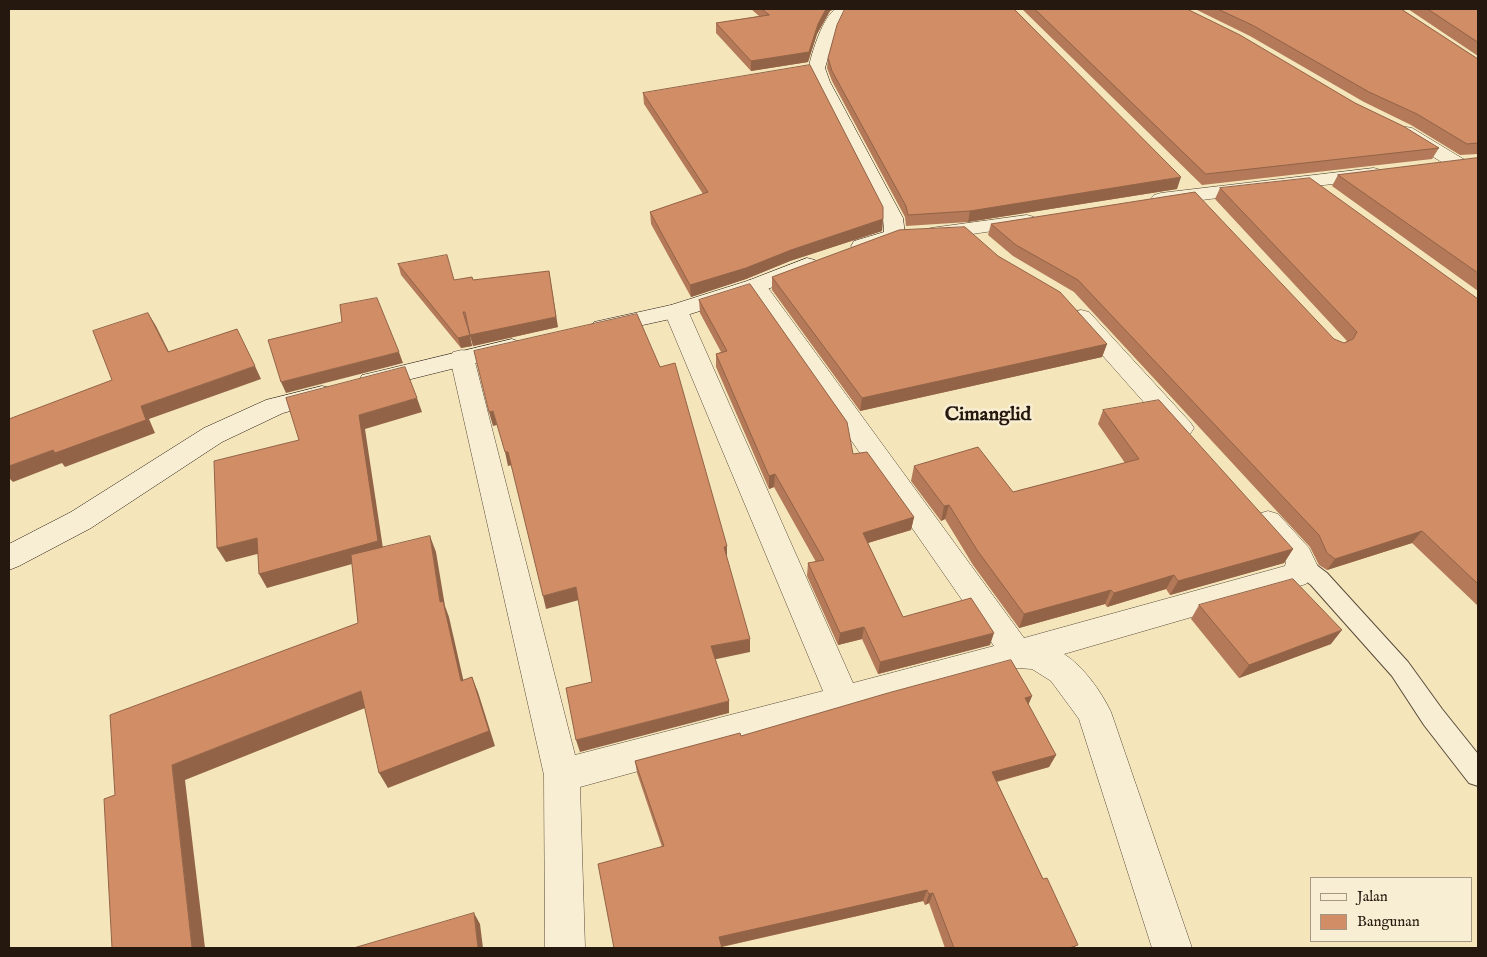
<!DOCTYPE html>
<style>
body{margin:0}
#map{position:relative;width:1487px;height:957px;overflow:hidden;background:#f4e5bb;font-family:"IM FELL English",serif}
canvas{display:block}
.frame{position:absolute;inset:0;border:10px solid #25180e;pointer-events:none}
.legend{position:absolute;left:1310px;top:877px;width:162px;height:65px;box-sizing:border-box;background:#f8eed3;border:1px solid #a49884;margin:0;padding:6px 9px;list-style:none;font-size:15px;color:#25180e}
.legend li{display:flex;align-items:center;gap:10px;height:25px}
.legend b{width:25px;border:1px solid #a49884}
</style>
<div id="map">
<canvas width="1487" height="957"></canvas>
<div class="frame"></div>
<ul class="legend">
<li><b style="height:6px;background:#f8eed3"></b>Jalan</li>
<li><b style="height:14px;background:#d18d66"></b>Bangunan</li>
</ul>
</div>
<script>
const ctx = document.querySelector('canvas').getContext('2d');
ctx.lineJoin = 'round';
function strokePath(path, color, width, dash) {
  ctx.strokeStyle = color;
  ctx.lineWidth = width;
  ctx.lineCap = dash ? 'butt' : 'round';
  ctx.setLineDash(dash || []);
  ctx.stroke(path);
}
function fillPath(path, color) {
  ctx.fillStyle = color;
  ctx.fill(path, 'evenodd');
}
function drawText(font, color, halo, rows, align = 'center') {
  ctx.font = font + ' "IM FELL English",serif';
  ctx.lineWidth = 5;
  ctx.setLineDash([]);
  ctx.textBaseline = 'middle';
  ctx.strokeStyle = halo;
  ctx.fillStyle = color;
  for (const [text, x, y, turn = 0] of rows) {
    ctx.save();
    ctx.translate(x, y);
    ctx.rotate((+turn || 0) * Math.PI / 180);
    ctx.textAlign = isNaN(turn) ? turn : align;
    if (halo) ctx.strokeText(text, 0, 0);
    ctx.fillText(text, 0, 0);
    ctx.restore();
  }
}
const lane = new Path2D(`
 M1303 558 1311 561 1327 573 1408 662 1442 709 1478 754V786L1469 783 1424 725 1392 676 1311 585 1295 573 1292 567 1295 561Z`);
const street = new Path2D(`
 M1406 127 1412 128 1465 160 1468 164 1465 168 1458 170 1451 168 1400 136 1397 132 1400 128Z
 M1374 168 1381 170 1384 174 1381 178 1161 205 1154 203 1151 199 1154 195 1161 193Z
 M1027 215 1034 217 1037 221 1034 225 931 240 924 238 921 234 924 230 931 228Z
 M755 279 763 281 1024 638 1285 566 1286 562 1258 530 1254 522 1258 514 1268 511 1278 514 1309 548 1318 567 1314 575 1306 584 1064 654C1083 666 1101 691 1111 712L1192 948H1152L1079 719 1051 681 1032 669 1017 668 580 787 585 948H545L544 775 450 358 453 352 462 350 471 352 474 358 575 755 823 691 664 311 668 306 676 304 684 306 688 311 853 683 994 646 744 286 747 281Z
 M1081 310 1089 312 1190 422 1194 428 1190 434 1181 437 1172 434 1073 322 1069 317 1073 312Z`);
const secondary = new Path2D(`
 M836 9H854L843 17 835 34 825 68 830 82 903 218 905 235 902 239 862 252 854 251 851 246 854 241 884 232 883 218 814 82C812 77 809 71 809 67 811 54 824 14 836 9Z
 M807 258 815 260 818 265 815 270 763 291 684 316 602 334 594 332 590 327 594 322 671 305 747 281Z
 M512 339 520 342 524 347 520 352 371 389 362 387 359 381 362 375 371 373Z
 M322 386 331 388 335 394 331 400 283 413 222 442 91 528 19 566 9 570V544L71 512 204 428 266 400Z`);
strokePath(lane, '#594b39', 2);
strokePath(street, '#594b39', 1);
strokePath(secondary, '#25180e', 1);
fillPath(lane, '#f8eed3');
fillPath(street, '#f8eed3');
fillPath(secondary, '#f8eed3');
fillPath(new Path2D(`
 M751 9H834L830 11 817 34 808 62 751 71 716 33V23L759 16Z
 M1022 9H1187L1355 103 1439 148 1432 159 1202 185Z
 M1195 9H1401L1478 59V154L1460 155 1411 125 1364 102 1250 36Z
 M1408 9H1478V56Z
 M828 58 1177 189 968 222 906 226 905 217 832 81 827 68Z
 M643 93 883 219 882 231 790 261 746 279 691 297 651 224 650 212 703 194 644 104Z
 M1478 158V291L1332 186 1338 175Z
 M1220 188 1478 299V606L1412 543 1327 570 1319 565 1310 547 1074 292 1013 256 988 235 991 224 1344 343 1347 341 1215 199Z
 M998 256 1107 344 1102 357 860 411 772 290V277Z
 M398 264 454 280H473L558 327 473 346 467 322 466 323 472 346 461 348 401 275Z
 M699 300 853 454 914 517 911 530 868 543 903 617 990 645 878 674 862 639 838 645 807 576 808 563 816 562 774 487 769 489 716 367V354L721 352 700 313Z
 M1103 410 1293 549 1284 563 1170 595 1166 589 1107 607 1105 604 1019 628 973 565 945 519 941 521 911 481 914 466 1013 492 1125 463 1098 424Z
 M1199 605 1331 644 1239 678 1191 619Z
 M1032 696 1028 705 1056 755 1049 767 997 782 1076 948H945L929 903 925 905 923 901 722 947 662 847 637 773 635 761 741 736Z`), '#b47958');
fillPath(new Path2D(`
 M826 9H834L830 11 817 34 808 62 751 71V61L818 24Z
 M1181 177 1177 189 968 222 970 211Z
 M883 219 882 231 790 261 746 279 691 297 690 285 791 250Z
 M549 271 558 327 473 346 470 335Z
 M148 313 156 326 176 366 168 352Z
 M470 335 472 346 461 348 458 338Z
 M1107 344 1102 357 860 411 862 398Z
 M399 352 403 363 286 393 281 382Z
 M255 366 261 379 149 419 155 433 65 467 62 463 13 482 9 478V466L53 450 141 406Z
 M417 398 422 412 365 429 384 555 267 588 259 574 359 415Z
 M493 411 497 425 493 426 489 412Z
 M505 452H508L512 465 508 466Z
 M775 474 774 487 769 489V476Z
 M949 505 945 519 941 521 944 506Z
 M914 517 911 530 861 545 863 533Z
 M1422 531 1412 543 1327 570 1335 559Z
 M430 536 436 552 445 606 449 617 467 696 461 681 440 602Z
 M257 538 265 552 226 562 217 548Z
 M727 546V560L724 547Z
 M1293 549 1284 563 1170 595 1178 581Z
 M1174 575 1166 589 1107 607 1114 593Z
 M576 587 579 600 546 609 543 596Z
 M1111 590 1105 604 1019 628 1024 614Z
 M864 627 862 639 838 645 840 633Z
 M1342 630 1331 644 1239 678 1249 665Z
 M994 633 990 645 878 674 880 662Z
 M750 639V652L712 660 711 646Z
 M472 677 478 692 495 746 388 788 379 773Z
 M361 691 370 706 185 780 205 948H192L172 765Z
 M1032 696 1026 710 1025 698Z
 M729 701V713L580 752 576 740Z
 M1056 755 1049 767 987 784 992 772Z
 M927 890 923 901 720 947 719 937Z
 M933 893 929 903 925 905 929 894Z
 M474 913 480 924 483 948H478Z`), '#926347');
const building = new Path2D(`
 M762 9H826L818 24 809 52 751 61 716 23 769 15Z
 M845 9H1014L1181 177 970 211 908 215 906 206 832 71 828 58 837 25Z
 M1035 9H1187L1240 35 1355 103 1403 126 1439 148 1206 174Z
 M1218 9H1401L1478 59V143L1467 144 1417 114 1369 92 1254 26Z
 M1428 9H1478V42Z
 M810 65 883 207V219L791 250 746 268 690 285 650 212 708 192 643 93Z
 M1478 158V273L1338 175Z
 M1310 178 1478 299V584L1422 531 1335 559 1327 553 1319 535 1078 280 1016 245 991 224 1195 192 1334 339 1344 343 1353 339 1357 332 1220 188Z
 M965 227 998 256 1060 292 1107 344 862 398 772 277 899 230Z
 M447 255 454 280 472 277 473 280 549 271 556 317 470 335 465 312H463L470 335 458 338 398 264Z
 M750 284 847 422 853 454 867 452 914 517 863 533 903 617 971 598 994 633 880 662 864 627 840 633 808 563 824 560 775 474 769 476 716 354 727 351 699 300Z
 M377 298 399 352 281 382 268 340 342 322 340 305Z
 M148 313 168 352 237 329 255 366 141 406 146 420 55 453 53 450 9 466V419L112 380 93 331Z
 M637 314 660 367 675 363 727 546 724 547 750 639 711 646 729 701 576 740 566 688 592 682 576 587 543 596 508 452H505L493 411 489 412 474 351Z
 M405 367 417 398 359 415 378 541 259 574 257 538 217 548 214 461 299 440 286 398Z
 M1159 400 1293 549 1178 581 1174 575 1114 593 1111 590 1024 614 977 550 949 505 944 506 914 466 978 447 1013 492 1139 459 1103 410Z
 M430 536 440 602 443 601 461 681 472 677 489 731 379 773 361 691 172 765 192 948H112L104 799 115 795 110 715 358 623 351 555Z
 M1293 579 1342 630 1249 665 1199 605Z
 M1011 660 1032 696 1025 698 1056 755 992 772 1043 879 1047 878 1078 945 1069 948H954L933 893 929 894 927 890 719 937 722 948H614L598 864 664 846 635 761 740 733 741 736 888 693Z
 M474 913 478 948H354Z`);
fillPath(building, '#d18d66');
strokePath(building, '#926347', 1);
drawText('bold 20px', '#25180e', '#f8eed3', [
 ["Cimanglid",988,416]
]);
</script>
